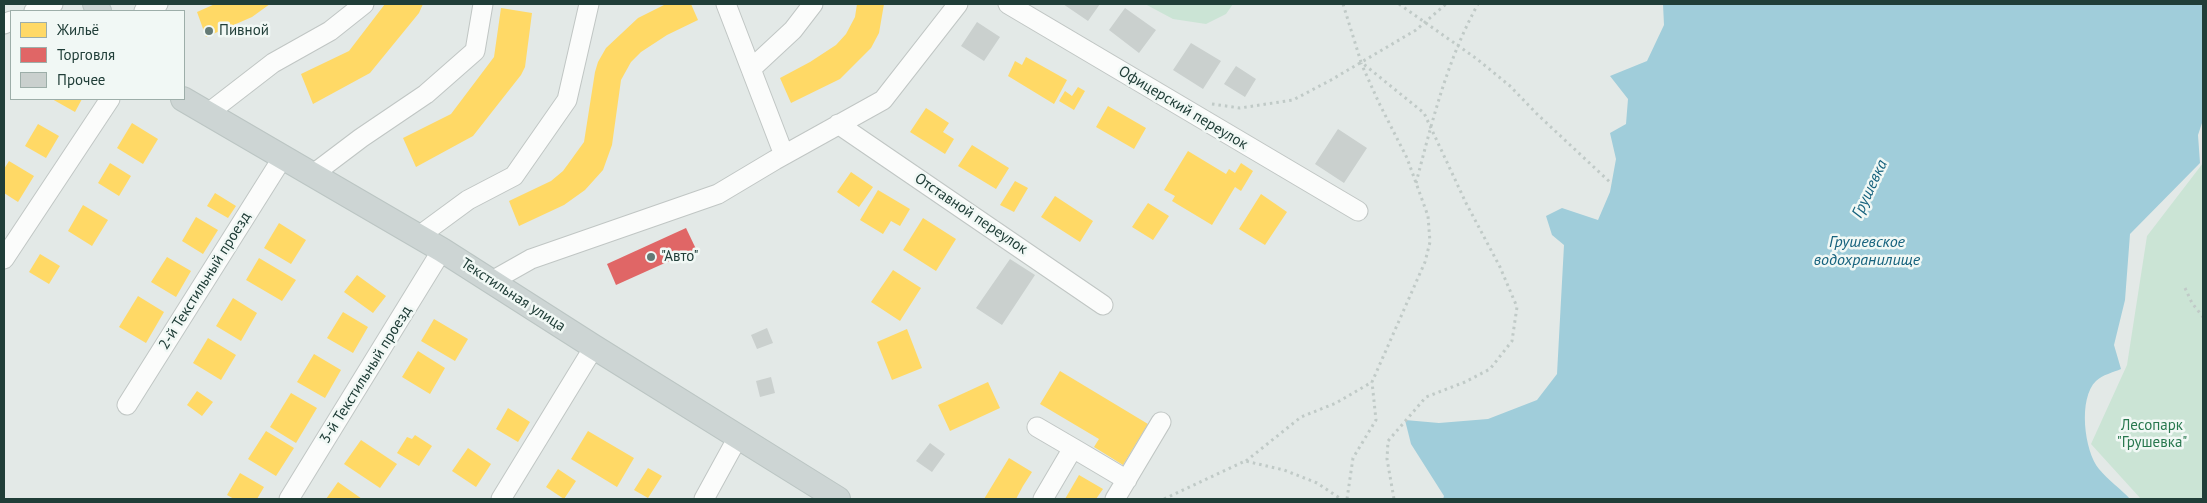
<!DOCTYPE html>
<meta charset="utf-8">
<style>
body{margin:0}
#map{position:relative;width:2207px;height:503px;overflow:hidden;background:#e3e9e7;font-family:"PT Sans",sans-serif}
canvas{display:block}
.frame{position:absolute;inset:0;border:5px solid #203e38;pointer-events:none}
.legend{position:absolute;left:10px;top:10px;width:175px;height:90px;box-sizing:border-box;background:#f1f8f5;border:1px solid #9daea9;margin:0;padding:6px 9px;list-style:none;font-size:15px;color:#203e38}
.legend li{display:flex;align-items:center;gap:10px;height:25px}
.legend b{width:25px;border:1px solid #9daea9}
</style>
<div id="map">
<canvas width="2207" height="503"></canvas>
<div class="frame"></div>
<ul class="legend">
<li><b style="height:14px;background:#ffd966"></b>Жильё</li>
<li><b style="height:14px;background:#e06666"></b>Торговля</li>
<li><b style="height:14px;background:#cad0ce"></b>Прочее</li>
</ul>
</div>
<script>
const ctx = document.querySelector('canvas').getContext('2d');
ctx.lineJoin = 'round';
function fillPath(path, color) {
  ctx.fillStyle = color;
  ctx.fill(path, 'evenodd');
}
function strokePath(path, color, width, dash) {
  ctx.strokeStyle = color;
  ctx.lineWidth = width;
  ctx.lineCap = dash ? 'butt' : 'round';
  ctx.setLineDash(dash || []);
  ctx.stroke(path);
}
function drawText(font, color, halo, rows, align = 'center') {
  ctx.font = font + ' "PT Sans",sans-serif';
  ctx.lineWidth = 5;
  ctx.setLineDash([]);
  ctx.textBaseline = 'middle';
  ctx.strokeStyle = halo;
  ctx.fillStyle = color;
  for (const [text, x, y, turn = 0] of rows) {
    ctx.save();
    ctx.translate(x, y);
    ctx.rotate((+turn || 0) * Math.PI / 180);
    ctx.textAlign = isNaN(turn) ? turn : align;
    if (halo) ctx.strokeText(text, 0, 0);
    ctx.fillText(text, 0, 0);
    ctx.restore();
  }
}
fillPath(new Path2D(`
 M1145 4H1233L1226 14 1206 24 1173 19Z
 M2203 163V499H2141L2091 444 2127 365 2147 236Z`), '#cbe4d5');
fillPath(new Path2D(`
 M1663 4H2203V120L2198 135 2200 163 2130 234 2125 300 2114 345 2121 369C2114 372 2102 375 2096 381 2078 398 2084 451 2099 469 2108 480 2121 489 2130 499H1443L1444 496 1411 444 1405 420 1439 423 1488 419 1537 400 1557 374 1564 245 1552 235 1546 216 1562 208 1598 220 1610 192 1616 159 1610 133 1626 124 1628 99 1610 76 1647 61 1664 25Z`), '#a0cdda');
fillPath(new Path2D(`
 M215 4H270L252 17 206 37 197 12Z
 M385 4H423L419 13 370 73 313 104 301 74 349 51Z
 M666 4H691L698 20 667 35 641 52 631 62 621 80 612 145 603 170 585 190 564 205 519 226 509 201 551 181 563 171 584 142 595 72 598 62 606 48 638 18Z
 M857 4H884L879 33 871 48 840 79 791 103 780 78 810 62 836 45 846 34 855 17Z
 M501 8 532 13 525 67 521 75 473 136 416 167 403 138 451 114 494 57Z
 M1026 57 1067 80 1054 104 1008 76 1015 61 1022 65Z
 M1078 87 1085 91 1074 110 1059 101 1065 91 1072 96Z
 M52 99H82L75 112Z
 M1108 106 1146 128 1134 149 1096 127Z
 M926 108 949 123 943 132 954 139 945 154 910 132Z
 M132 123 158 139 143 164 117 148Z
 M38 124 59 136 46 158 25 146Z
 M972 145 1009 168 996 189 958 166Z
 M1188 151 1226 174 1229 169 1235 173 1241 163 1253 171 1241 191 1235 187 1212 225 1172 201 1175 196 1164 190Z
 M9 161 34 176 18 202 4 193V169Z
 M110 163 131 176 119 196 98 183Z
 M851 172 873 187 859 207 837 192Z
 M1015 181 1028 188 1014 212 1000 205Z
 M878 190 910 209 900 226 891 221 883 234 860 220Z
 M215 193 236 206 228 218 207 206Z
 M1261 194 1287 212 1265 245 1239 229Z
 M1055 196 1093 221 1080 242 1041 217Z
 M1148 203 1169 216 1153 240 1132 227Z
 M83 205 108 220 92 246 68 231Z
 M196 217 218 230 203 254 182 241Z
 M923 218 956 239 936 271 903 250Z
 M279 223 306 240 291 264 264 248Z
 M40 254 60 266 49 284 29 272Z
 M167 257 191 271 176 297 151 282Z
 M259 258 296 280 282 301 246 280Z
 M893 270 921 288 900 321 871 302Z
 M357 275 386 296 373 313 344 292Z
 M138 296 164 312 146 343 119 327Z
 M233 298 257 313 241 341 216 326Z
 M343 312 368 327 353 353 327 338Z
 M434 319 468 339 455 361 421 341Z
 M907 329 922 368 892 380 877 342Z
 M208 338 236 355 221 380 193 363Z
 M418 351 445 368 430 394 402 377Z
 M314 354 341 370 325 398 297 382Z
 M1060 371 1148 424 1123 465 1094 447 1099 439 1040 404Z
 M988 382 1000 408 950 431 938 405Z
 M197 391 213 402 202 416 187 405Z
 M291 393 317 408 296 443 270 427Z
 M508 408 530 422 518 442 496 429Z
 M266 431 294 448 276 476 248 459Z
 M588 431 634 458 617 487 571 459Z
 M415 435 432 446 419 466 397 453 407 437 412 439Z
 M361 440 397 464 380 488 344 464Z
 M468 448 491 464 476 487 452 471Z
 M1009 458 1032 472 1023 486 1016 499H984Z
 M648 468 662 476 648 498 634 490Z
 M558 469 576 481 564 499 546 487Z
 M240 473 264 487 257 499H234L227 495Z
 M1079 475 1103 489 1096 499H1065Z
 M338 482 362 499H326Z`), '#ffd966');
fillPath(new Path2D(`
 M686 228 696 249 616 285 607 264Z`), '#e06666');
fillPath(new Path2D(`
 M1063 4H1100L1088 21Z
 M1125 8 1156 30 1139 53 1109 30Z
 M977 22 1000 37 984 61 961 46Z
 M1191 43 1221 61 1203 89 1173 70Z
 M1236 66 1256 79 1245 97 1224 84Z
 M1338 129 1367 148 1344 183 1315 164Z
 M1010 259 1035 275 1002 325 976 308Z
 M767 328 773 343 757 349 751 335Z
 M771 377 775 393 760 397 756 381Z
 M930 443 945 454 932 472 916 461Z`), '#cad0ce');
const minor = new Path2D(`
 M726 4 784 155
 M1008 4 1358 211
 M34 11 53 4
 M144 11 158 4
 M4 24 11 21
 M751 69 793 30 813 4
 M207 114 273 63 330 31 364 4
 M838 124 1103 305
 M312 175 361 138 426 94 475 51 483 4
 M419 236 468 200 514 176 567 100 589 4
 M4 259 110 99
 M492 281 531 259 718 194 775 160 883 100 958 4
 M127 405 283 157
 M1037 427 1073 448
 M289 499 442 250
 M501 499 594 347
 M704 499 738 437
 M1043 499 1073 448 1127 480
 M1115 499 1161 422`);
const major = new Path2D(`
 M95 4 99 11
 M183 99 442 250 594 347 838 499`);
strokePath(minor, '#c0c6c4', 21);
strokePath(major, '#bbc5c3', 26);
strokePath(new Path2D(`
 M1343 4 1361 62 1424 113 1466 203 1500 267 1517 307 1512 341 1490 369 1465 382 1426 397 1388 441 1387 459 1394 499
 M1399 4 1477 59 1510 86 1538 115 1612 184
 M1212 104 1240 108 1293 100 1331 80 1416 30 1446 4
 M1416 183C1432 122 1447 60 1478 4
 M2185 288 2192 303 2203 317
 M1246 461 1301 417 1336 403 1372 382
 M1164 499 1245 461 1284 470 1317 483 1341 499
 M1347 499 1353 458 1376 420 1372 382 1425 262 1430 242 1428 216 1407 158 1379 103 1361 63`), '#c0cac7', 3, [2.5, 4]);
strokePath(minor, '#fbfcfb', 19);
strokePath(major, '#cdd5d4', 24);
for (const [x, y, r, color] of [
 [209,31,5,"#647a75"],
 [651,257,5,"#647a75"]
]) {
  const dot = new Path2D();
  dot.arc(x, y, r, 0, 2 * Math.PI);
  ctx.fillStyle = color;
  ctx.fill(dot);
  strokePath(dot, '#f1f8f5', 2);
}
drawText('15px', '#203e38', '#f1f8f5', [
 ["Пивной",219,31],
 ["\"Авто\"",661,257]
], 'left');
drawText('15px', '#203e38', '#f1f8f5', [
 ["Офицерский переулок",1183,108,31],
 ["Отставной переулок",971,214,34],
 ["2-й Текстильный проезд",205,281,-58],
 ["Текстильная улица",513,295,33],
 ["3-й Текстильный проезд",366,375,-58]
]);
drawText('15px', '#27774e', '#f1f8f5', [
 ["Лесопарк",2152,426],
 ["\"Грушевка\"",2152,443]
]);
drawText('italic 16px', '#16627d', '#f1f8f5', [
 ["Грушевка",1870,189,-65],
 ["Грушевское",1867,242],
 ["водохранилище",1867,260]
]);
</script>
